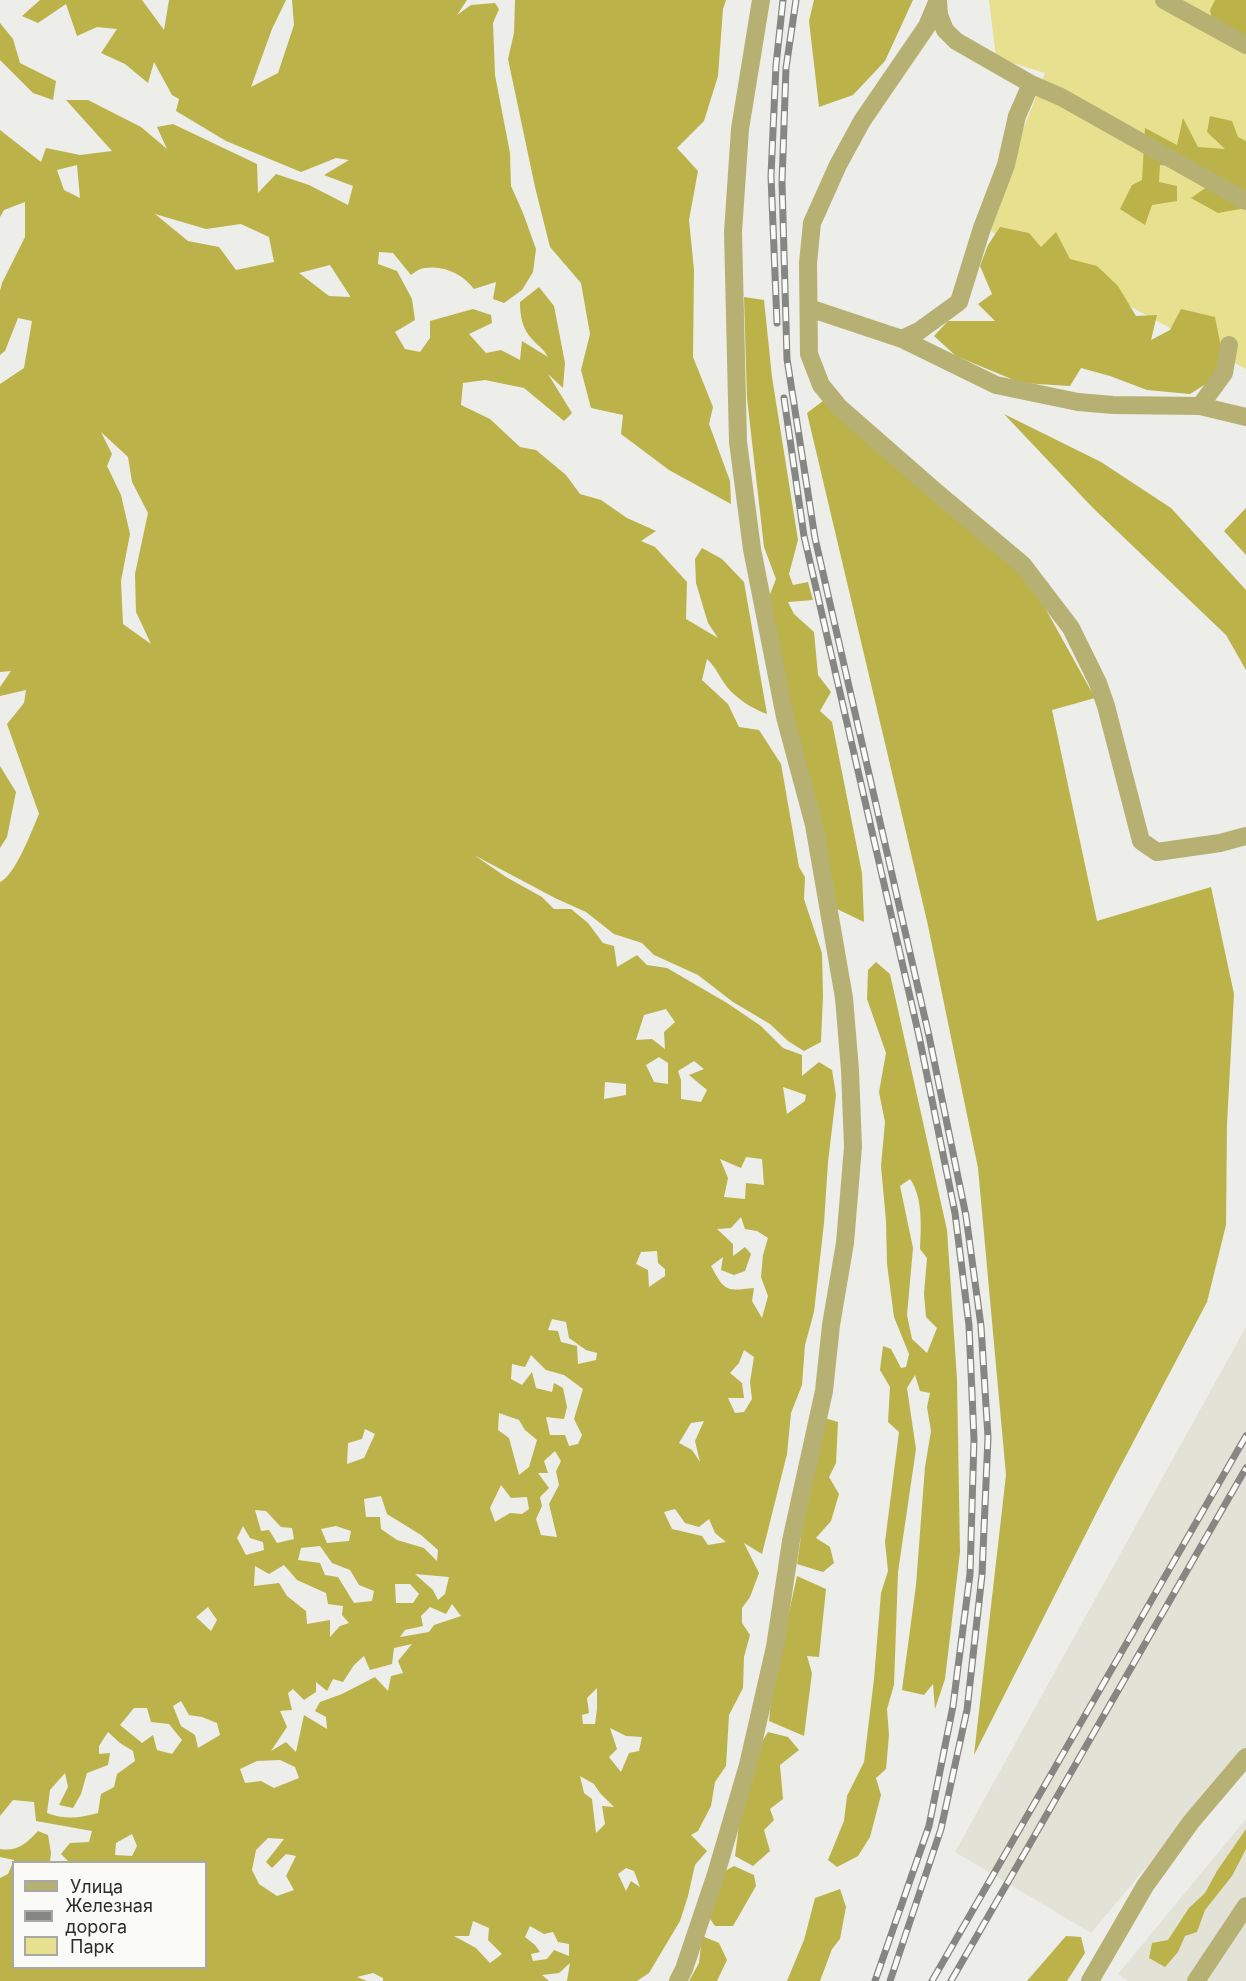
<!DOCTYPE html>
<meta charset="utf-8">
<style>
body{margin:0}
#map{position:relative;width:1246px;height:1981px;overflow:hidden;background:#edede9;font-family:Inter,sans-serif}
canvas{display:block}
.legend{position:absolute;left:12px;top:1861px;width:195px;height:108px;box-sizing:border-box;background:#fafaf7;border:2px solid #a8a8a6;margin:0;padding:8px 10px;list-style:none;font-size:18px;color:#2d2d2c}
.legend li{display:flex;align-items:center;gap:12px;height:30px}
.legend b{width:30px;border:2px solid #a8a8a6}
</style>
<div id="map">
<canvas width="1246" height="1981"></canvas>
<ul class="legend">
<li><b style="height:8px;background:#b6b172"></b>Улица</li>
<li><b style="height:8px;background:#868683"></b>Железная дорога</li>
<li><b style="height:16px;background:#e7e08e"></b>Парк</li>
</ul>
</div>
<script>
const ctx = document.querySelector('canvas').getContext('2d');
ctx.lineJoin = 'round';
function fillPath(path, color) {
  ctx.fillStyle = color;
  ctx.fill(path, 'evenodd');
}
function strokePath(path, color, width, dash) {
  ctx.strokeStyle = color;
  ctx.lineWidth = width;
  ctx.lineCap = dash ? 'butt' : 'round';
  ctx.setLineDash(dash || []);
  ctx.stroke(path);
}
fillPath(new Path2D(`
 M1246 1327V1748L1091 1933 955 1852Z
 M1246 1819V1981H1128L1118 1974Z`), '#e3e2d7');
fillPath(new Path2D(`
 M989 0H1246V369L985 228 1045 73 996 58Z`), '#e7e08e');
fillPath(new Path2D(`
 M40 0H142L164 30 169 0H286L272 29 251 87 278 73 294 25 292 0H467L457 15 471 5 495 3 499 9 493 23 495 75 510 153 511 186 523 213 536 249 533 272 522 290 504 303 493 299 496 282 474 289C463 274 444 265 425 268 420 268 415 272 411 275L393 253 379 252 378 264 397 271 412 299 415 320 395 332 405 349 420 352 430 338V321L473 309 491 315 492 323 469 334 486 353 501 350 520 360 522 341 548 357C543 348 539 347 532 339 522 329 520 315 520 302L539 287 554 306 565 363 563 388 548 374 572 413 564 421 524 388 485 380 463 383 461 405 490 419 520 447 536 450 566 475 580 494 601 500 627 518 656 531 641 541 655 547 687 582 686 619 718 638 708 623 696 583 695 559 702 548 722 559 744 582 767 714C753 709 737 699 727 687 719 676 717 669 707 659L702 680 728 704 739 727 759 730 781 764 799 867 805 877 804 899 822 953 823 996 821 1042 804 1051 788 1041 770 1024 733 1002 698 975 654 955 642 943 614 934 586 912 555 898 474 855 506 877 542 897 554 909H571L588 923 603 943 614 946 617 967 637 955 647 965 667 968 727 1003 761 1026 783 1048 802 1055V1076L819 1062 832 1070 836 1095 828 1162 824 1223 814 1312 805 1345 802 1385 791 1413 787 1454 762 1554 744 1543 759 1573 750 1597 742 1608V1623L750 1635 744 1657 743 1688 729 1715 726 1766 715 1782 711 1806 698 1831 691 1835 707 1851 695 1865 688 1896 680 1921 649 1973 637 1981H567L570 1963 559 1973 542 1975 549 1981H383V1978L373 1973 357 1977 367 1981H0V1878L8 1874 14 1860 0 1857V1849C17 1852 27 1843 38 1831L48 1835 51 1853 50 1862H14V1968H206V1862H69L61 1854 70 1843 89 1842 92 1831 36 1821 34 1802 13 1800 0 1816V882C15 876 32 830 39 814L7 724 24 703 26 690 0 696V687L11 671 0 672V384L24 368 32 321 18 318 5 351 0 355V291L2 283 25 237V202L4 210 0 217V130L41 162 46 148 80 155 112 151 66 100H88L141 127 167 149 157 127 173 124 257 164 258 193 276 174 309 185 348 205 353 186 324 175 349 160 336 158 301 172 226 141 176 111 179 99 172 95 154 62 148 83 125 64 101 53 117 29 97 27 77 36 66 4 38 23 22 16ZM77 165 80 198 64 190 57 170ZM155 214 206 229 241 224 269 237 274 262 236 270 219 247 188 241ZM330 265 350 296V297L329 296 299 273ZM101 432 128 457 132 482 148 513 135 574 136 612 151 644 123 624 121 581 130 534 121 495 107 466 112 454ZM666 1009 675 1022 664 1032 665 1049 652 1039 636 1040 644 1015ZM659 1057 668 1063V1084L654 1082 646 1065ZM694 1061 704 1069 689 1075 707 1090 701 1102 681 1099V1080L678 1071ZM605 1082 626 1084V1095L604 1099ZM783 1087 806 1095 805 1101 787 1114ZM746 1157 762 1159 764 1185 746 1183 745 1199 724 1197 728 1178 720 1159 741 1168ZM741 1217 745 1229 757 1231 768 1238 763 1255 761 1277 768 1296 762 1318 752 1301 754 1288C726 1291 725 1292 711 1266L723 1257 721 1270 734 1275 745 1271 751 1254 745 1247 733 1256V1244L717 1229 731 1228ZM657 1251 658 1263 665 1269V1276L649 1287 648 1270 636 1264 641 1252ZM552 1319 566 1322 569 1338 586 1350 597 1353 596 1360 578 1364 577 1346 561 1342 558 1331 548 1330ZM744 1350 754 1357 750 1382 752 1399 744 1412 735 1413 728 1398H744L742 1383 730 1373 739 1363ZM531 1355 546 1370 564 1375 583 1389 574 1419 582 1435 578 1444 569 1446 565 1435H550L546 1417 564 1419 567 1407 563 1388 554 1383 552 1392 536 1388 532 1372 522 1385 511 1379 512 1364 525 1367ZM499 1413 519 1420 525 1430 537 1440 529 1467 519 1475 509 1438 498 1430ZM704 1421 695 1441 700 1462 692 1450 679 1443 691 1423ZM365 1429 375 1434 364 1458 347 1464 348 1443 362 1439ZM555 1451 561 1461 556 1471 559 1485 549 1504 557 1537 541 1535 536 1519 542 1506 540 1497 549 1488 538 1473H548L544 1461ZM501 1485 511 1498 527 1497 529 1509 522 1514 510 1513 495 1522 490 1508ZM381 1496 387 1514 421 1535 438 1550 437 1561 424 1548 397 1540 381 1529 380 1517H366L364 1499ZM675 1509 685 1523 699 1527 709 1519 715 1533 726 1542 708 1545 702 1536 672 1529 664 1512ZM255 1510 266 1511 281 1527 292 1528 294 1539 277 1543 269 1530 261 1531ZM243 1526 250 1538 263 1542 264 1550 246 1555 237 1538ZM336 1526 351 1531 349 1541 327 1543 321 1529ZM320 1546 332 1563 350 1570 359 1585 374 1591 372 1601 354 1603 338 1577 325 1575 320 1563 298 1560 301 1548ZM284 1565 297 1580 326 1593 328 1604 343 1606 342 1615 349 1623 340 1626 330 1637V1620L307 1624 306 1611 287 1596 279 1583 254 1586 255 1566 269 1574ZM415 1574 449 1577 445 1594 438 1600 433 1590ZM395 1584H410L419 1594 413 1603H396ZM452 1604 461 1616 434 1625 429 1632 400 1637 405 1630 423 1626 421 1616 430 1607 446 1614ZM208 1607 217 1620 211 1631 196 1617ZM412 1644 398 1661 403 1673 391 1676 388 1691 375 1677 342 1694 320 1702 315 1711 326 1717 327 1729 304 1715 296 1752 286 1742 271 1751 287 1727 280 1711 292 1710 288 1693 293 1689 304 1700 316 1692V1682L327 1691 333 1679 343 1682 354 1665 364 1656 370 1670 392 1664 394 1648ZM597 1688V1709L595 1724H583L582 1715 589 1713 587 1698ZM181 1701 189 1715 202 1717 217 1723 220 1735 198 1748 195 1735 181 1726 173 1706ZM134 1708H147L151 1722 169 1724 182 1740 172 1754 157 1750 153 1735 142 1743 120 1725ZM610 1728 626 1736 642 1737 639 1751 629 1753 621 1772 609 1757 617 1749ZM108 1732 120 1743 133 1751 135 1761 117 1774 114 1787 101 1794 98 1813C80 1818 65 1820 47 1813L50 1790 65 1773 68 1787 59 1805 73 1808 81 1794 87 1773 108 1765 110 1753 99 1754V1746ZM280 1760 295 1767 299 1778 274 1788 261 1781 245 1783 240 1769 257 1761ZM580 1776 594 1784 600 1793 614 1807 602 1806 605 1824 596 1833 592 1799 584 1793ZM132 1834 137 1846 132 1856 115 1855 116 1843ZM268 1838 284 1839 266 1862 272 1868 286 1854 296 1856 286 1876 294 1890 277 1896 259 1884 252 1870 256 1850ZM626 1868 634 1871 640 1887 631 1881 626 1891 618 1874ZM473 1921 489 1928 488 1940 502 1954 490 1963 476 1948 454 1936H469ZM530 1926 544 1934 553 1932 558 1942 569 1944V1956L554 1950 547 1959 533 1961 531 1954 540 1952 535 1945 525 1937Z
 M515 0H726L723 9 718 76 704 121 677 148 698 171 689 220 694 270 693 357 713 407 709 424 730 481 731 504 669 470 621 434 623 415 591 408 581 370 590 334 581 283 550 247 535 187 508 59 514 33Z
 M814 0H913L885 61 853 95 819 107 809 21Z
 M1215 0H1246V42L1214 29 1210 10Z
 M0 23 13 39 20 63 56 81 53 100 33 93 0 60Z
 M1210 116 1232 121 1238 137 1246 141V208L1218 213 1191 198 1214 182 1195 168 1160 165 1159 182 1177 186V201L1152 205 1145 225 1120 209 1132 185 1142 180 1145 128 1177 145 1183 118 1198 147 1225 149 1207 132Z
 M1000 227 1029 233 1041 247 1056 232 1070 259 1097 266 1118 286 1136 316 1157 315 1151 340 1170 330 1181 309 1215 317 1222 352 1212 380 1190 394 1147 390 1110 376 1081 368 1070 386 1021 383 956 356 934 336 948 321H995L978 304 992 294 980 266 988 245Z
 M744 297 764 300 772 377 798 540 789 574 793 585 808 582 813 600 788 602 794 614 814 632 818 675 831 692 820 711 832 722 862 873 864 922 837 909 794 725 769 597 776 579 764 547 747 398Z
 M823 401 1029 579 1095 698 1052 710 1097 921 1211 887 1234 994 1227 1124 1226 1225 1207 1302 1109 1488 974 1755 1006 1475 978 1168 927 921 807 413Z
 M1004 414 1101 462 1171 508 1246 590V670L1226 635 1093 508Z
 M1246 508V555L1224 531Z
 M0 766 16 792 7 837 0 848Z
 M876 962 890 974 947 1230 957 1379 960 1552 945 1679 935 1709 933 1684 924 1695 902 1690 916 1585 925 1467 931 1431 927 1407 930 1393 920 1391 915 1375 907 1388 916 1449 898 1572 894 1685 887 1709 889 1735 886 1769 876 1778 881 1795 870 1837 858 1856 837 1867 828 1860 844 1821 847 1796 864 1762 874 1679 881 1593 888 1571 885 1542 899 1432 888 1422 890 1387 880 1370 883 1346 891 1349 901 1368 906 1367 909 1354 894 1317 887 1264 886 1221 881 1166 885 1122 879 1092 886 1053 867 999 868 970ZM910 1179C923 1197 921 1227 920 1249L927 1258 924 1294 926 1317 937 1328 927 1353 912 1339 907 1315 913 1248 900 1186Z
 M825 1418 838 1422 836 1463 829 1477 839 1494 831 1521 816 1538 830 1547 834 1563 823 1572 797 1564 811 1468Z
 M797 1576 826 1589 819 1657 807 1656 812 1673 804 1736 769 1721 772 1689Z
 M768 1732 788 1737 799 1750 780 1765 783 1799 770 1809 774 1820 764 1830 770 1851 753 1866 735 1856 740 1817 756 1751Z
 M1246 1829V1849L1232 1876 1205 1910 1197 1932 1185 1936 1178 1952 1165 1967 1149 1958 1152 1943 1168 1940 1189 1908 1205 1893 1217 1871Z
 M734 1866 754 1875 756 1886 733 1926H715L708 1916 723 1872Z
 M840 1889 846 1907 840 1939 832 1949 820 1981H787L804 1940 815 1898Z
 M702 1936 719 1943 727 1960 717 1981H689L699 1963Z
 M1066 1936 1081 1937 1085 1953 1067 1981H1027Z`), '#bbb249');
strokePath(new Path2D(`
 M938 0 927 26 862 121 838 165 812 223 808 263 809 354 821 385 839 407 935 491 1023 565 1071 628 1098 683 1106 706 1141 841 1157 852 1220 843 1246 836
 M938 0 939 15 945 30 956 41 1031 84 1061 97 1246 201
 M1164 0 1246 45
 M809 308 902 339 996 385 1078 402 1113 405 1200 406 1246 417
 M902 339 919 331 959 302 982 228 1006 165 1017 116 1031 84
 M1200 406 1224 373 1229 345
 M678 1981 684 1969 716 1874 748 1765 775 1647 791 1541 824 1391 831 1325 845 1243 853 1147 850 1070 844 998 814 825 785 717 752 549 738 442 733 232 740 129 761 0
 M1090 1981 1145 1886 1191 1822 1246 1757
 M1196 1981 1246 1906`), '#b6b172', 18);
const rail = new Path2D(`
 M796 0 786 68 782 182 787 359 815 538 929 1036 966 1216 981 1326 988 1437 982 1575 967 1710 941 1829 890 1981
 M777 323 771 176 776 65 783 0
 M784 398 804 536 919 1036 955 1213 969 1325 974 1439 970 1574 953 1706 929 1826 875 1981
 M932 1981 1246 1436
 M951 1981 1246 1468`);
strokePath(rail, '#868683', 7);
strokePath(rail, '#fafaf7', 4.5, [14]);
</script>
